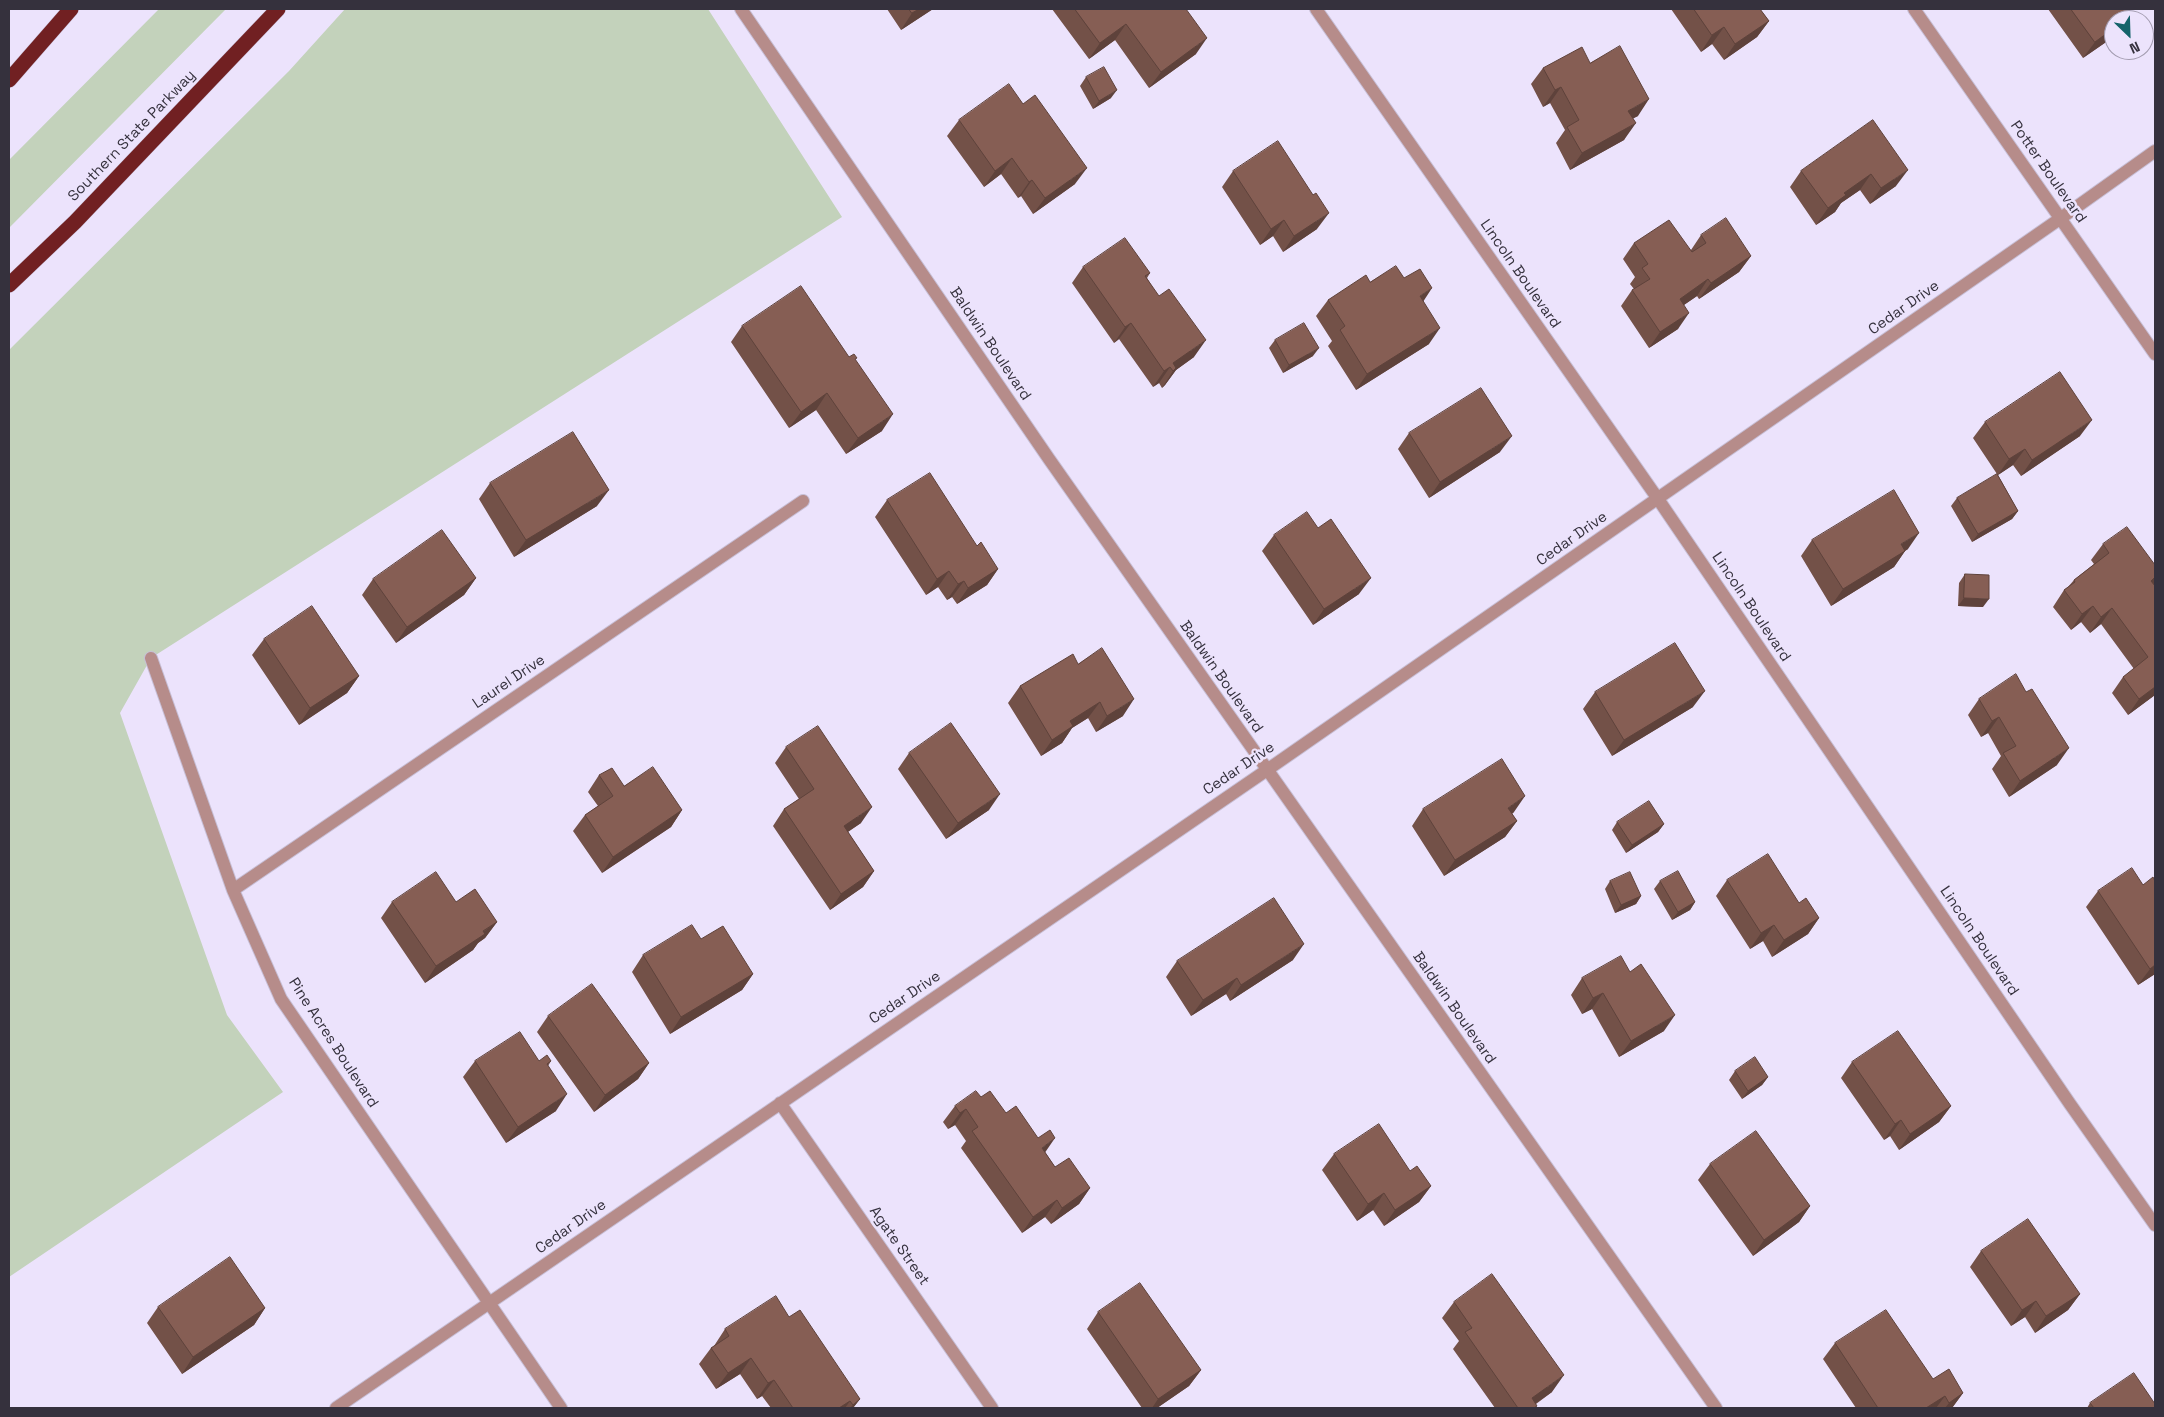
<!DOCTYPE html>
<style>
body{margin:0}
#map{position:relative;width:2164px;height:1417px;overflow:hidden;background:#ece3fc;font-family:"Space Grotesk",sans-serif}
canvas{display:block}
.frame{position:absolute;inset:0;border:10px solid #35313d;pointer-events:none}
.north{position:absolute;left:2104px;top:10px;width:50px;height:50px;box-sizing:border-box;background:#ece3fc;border:1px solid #a39cb0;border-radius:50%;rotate:156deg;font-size:14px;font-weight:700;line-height:20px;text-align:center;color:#35313d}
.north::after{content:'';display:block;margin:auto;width:18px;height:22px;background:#15636b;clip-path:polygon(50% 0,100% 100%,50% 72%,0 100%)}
</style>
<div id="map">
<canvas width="2164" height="1417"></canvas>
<div class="frame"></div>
<div class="north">N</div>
</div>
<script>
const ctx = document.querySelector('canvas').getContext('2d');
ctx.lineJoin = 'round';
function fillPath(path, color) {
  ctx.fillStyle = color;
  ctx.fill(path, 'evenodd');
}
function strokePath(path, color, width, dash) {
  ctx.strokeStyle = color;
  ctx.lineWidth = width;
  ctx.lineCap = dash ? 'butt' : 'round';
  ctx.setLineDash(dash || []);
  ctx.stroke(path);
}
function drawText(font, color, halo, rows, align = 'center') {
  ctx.font = font + ' "Space Grotesk",sans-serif';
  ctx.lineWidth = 5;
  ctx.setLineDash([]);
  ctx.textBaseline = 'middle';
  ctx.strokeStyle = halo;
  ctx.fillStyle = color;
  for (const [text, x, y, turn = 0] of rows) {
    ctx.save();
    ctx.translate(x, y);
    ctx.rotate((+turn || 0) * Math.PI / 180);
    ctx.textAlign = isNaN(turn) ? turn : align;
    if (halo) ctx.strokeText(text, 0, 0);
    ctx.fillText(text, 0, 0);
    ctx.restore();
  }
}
fillPath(new Path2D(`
 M159 9H226L9 228V160Z
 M345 9H708L842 217 151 658 120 713 227 1015 283 1092 9 1277V350L289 71Z`), '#c3d2bb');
const minor = new Path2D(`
 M741 9 1049 459 1716 1408
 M1316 9 1658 499 2070 1104 2155 1225
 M1914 9 2155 354
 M151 658 233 890 281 999 561 1408
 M233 890 803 501
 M780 1103 992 1408
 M336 1408 1267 770 2061 218 2155 151`);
const highway = new Path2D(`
 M9 80 71 9
 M9 285 75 222 278 9`);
strokePath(minor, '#c7bfd6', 14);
strokePath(highway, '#c7bfd6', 16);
strokePath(minor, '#b68c8a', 12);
strokePath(highway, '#712022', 15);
fillPath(new Path2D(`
 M887 9H933L901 30Z
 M1052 9H1186L1196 54 1149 88 1115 40 1089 59Z
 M1671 9H1760L1769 21 1757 37 1724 60 1712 44 1701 52Z
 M2048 9H2131L2114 20 2109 40 2083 58Z
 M1590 63 1638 116 1633 118 1624 140 1570 170 1556 143 1565 130 1550 103 1543 107 1531 84 1543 68Z
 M1086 77 1111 98 1093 109 1080 86Z
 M959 120 1075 184 1033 214 1021 196 1018 198 1001 174 984 187 947 136Z
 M1873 120 1896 186 1870 204 1860 190 1841 203 1835 212 1816 225 1790 187 1801 171Z
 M1233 171 1313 195 1317 229 1283 252 1273 236 1260 245 1222 187Z
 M1701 235 1751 256 1739 272 1699 299 1697 296 1684 305 1678 329 1649 348 1621 306 1632 290 1634 289 1630 284 1635 277 1623 259 1634 243 1691 250Z
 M1083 267 1150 273 1147 278 1194 357 1176 370 1165 385 1162 388 1159 383 1153 387 1119 339 1114 343 1072 283Z
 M1404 278 1423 301 1429 344 1356 390 1328 346 1332 341 1316 316 1328 300 1370 282Z
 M742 326 849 357 882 431 846 454 816 410 789 428 731 342Z
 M1275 340 1313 356 1283 373 1269 348Z
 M1985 422 2080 436 2021 476 2013 465 1998 475 2018 511 2012 519 1972 542 1951 506 1957 498 1997 474 1973 438Z
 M1409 433 1500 452 1429 498 1398 449Z
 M490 483 597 506 514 557 479 499Z
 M887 500 977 546 998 569 987 585 957 604 952 597 947 600 938 587 926 595 875 517Z
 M1274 535 1359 594 1313 625 1262 551Z
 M1812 540 1908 549 1905 551 1894 567 1831 606 1801 556Z
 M2103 544 2155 565V582L2154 584 2155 586V585V695L2128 715 2112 693 2123 677 2134 669 2101 624 2090 633 2081 622 2071 630 2053 607 2064 590 2068 587 2074 580 2094 564 2091 560Z
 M1965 574 1983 607 1958 606 1959 583Z
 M476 578 464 595 396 643 362 595 373 579Z
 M264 639 359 676 347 693 299 725 252 655Z
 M1078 664 1123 716 1096 732 1088 718 1072 728 1062 743 1041 756 1008 703 1020 686Z
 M1595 692 1693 707 1612 756 1583 709Z
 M2026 692 2057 765 2009 797 1992 769 2001 756 1988 733 1981 737 1968 715 1979 699Z
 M786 747 861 823 848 832 874 871 863 887 830 910 773 826 784 809 799 799 775 763Z
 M909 753 989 810 946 839 898 769Z
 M599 775 682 810 671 827 602 873 573 831 585 815 598 806 588 792Z
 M1423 809 1514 812 1512 814 1517 821 1505 837 1444 876 1412 826Z
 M1617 822 1664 824 1658 832 1626 853 1612 830Z
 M1727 880 1799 903 1819 918 1808 934 1772 957 1763 941 1750 949 1716 896Z
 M1610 881 1641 896 1636 904 1615 913 1605 889Z
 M1660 881 1695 902 1690 910 1672 920 1654 889Z
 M2155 881V974L2138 985 2086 907 2098 891 2143 885Z
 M392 902H456L497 922 485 938 478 943 473 950 425 983 381 918Z
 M701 939 753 974 742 990 670 1034 632 972 643 955Z
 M1293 960 1230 1001 1226 994 1191 1016 1166 977 1177 961Z
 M1582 978 1664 1031 1619 1057 1592 1009 1582 1014 1571 995Z
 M548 1016 649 1063 638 1079 594 1112 537 1032Z
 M475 1061H551L548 1066 556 1111 506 1143 463 1077Z
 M1852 1062 1951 1106 1939 1122 1899 1150 1890 1136 1884 1140 1841 1078Z
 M1735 1071 1768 1077 1762 1085 1742 1099 1729 1080Z
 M981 1097 1006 1113 1045 1152 1055 1167 1090 1188 1079 1204 1051 1224 1045 1217 1022 1233 961 1148 966 1141 955 1125 948 1129 943 1122 955 1106Z
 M1334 1154 1410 1171 1431 1186 1419 1202 1384 1226 1373 1210 1357 1221 1322 1170Z
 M1710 1164 1810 1206 1799 1222 1753 1256 1698 1180Z
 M1981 1251 2080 1294 2068 1310 2035 1333 2025 1317 2011 1326 1970 1267Z
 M1454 1302 1552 1392 1536 1404V1408H1495L1453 1349 1459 1341 1442 1318Z
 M158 1307 265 1308 254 1325 182 1374 147 1323Z
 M1098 1312 1201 1370 1189 1386 1157 1408H1142L1087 1329Z
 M789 1317 860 1399 853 1408H771L762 1396 757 1399 740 1374 716 1389 699 1364 711 1348 714 1346 725 1329Z
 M1835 1343 1933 1379 1963 1393 1952 1408H1856L1823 1359Z
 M2090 1403 2155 1408H2087Z`), '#735148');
fillPath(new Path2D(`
 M919 9H933L901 30 912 13Z
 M2131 9 2123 20H2116L2117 19Z
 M1769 21 1757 37 1724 60 1735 44Z
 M2114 23V33L2109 40 2083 58 2095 42Z
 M1126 24 1115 40 1089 59 1100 43Z
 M1724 27 1712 44 1701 52 1712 35Z
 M1207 38 1196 54 1149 88 1161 72Z
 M1561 87 1550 103 1543 107 1555 90Z
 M1117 90 1111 98 1093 109 1099 101Z
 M1649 99 1638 116 1617 127 1628 111Z
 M1636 123 1624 140 1570 170 1582 153Z
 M1012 158 1001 174 984 187 995 171Z
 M1087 168 1075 184 1033 214 1045 198Z
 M1908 170 1896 186 1870 204 1881 188Z
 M1871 174 1860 190 1841 203 1835 212 1816 225 1828 208 1844 193Z
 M1032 180 1021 196 1018 198 1029 182Z
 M1329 213 1317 229 1283 252 1294 236Z
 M1284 220 1273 236 1260 245 1271 229Z
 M1751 256 1739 272 1699 299 1711 283Z
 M1708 279 1697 296 1669 315 1680 299Z
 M1432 288 1421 305 1420 296Z
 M1689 313 1678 329 1649 348 1660 332Z
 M1131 323 1119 339 1114 343 1125 327Z
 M1440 328 1429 344 1356 390 1367 374Z
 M1206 340 1194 357 1176 370 1165 385 1162 388 1173 371V363Z
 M1319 348 1313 356 1283 373 1289 365Z
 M1170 367 1159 383 1153 387 1164 371Z
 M827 393 816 410 789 428 801 412Z
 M893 414 882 431 846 454 858 438Z
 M2092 420 2080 436 2021 476 2032 460Z
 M1512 436 1500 452 1429 498 1440 482Z
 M2025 449 2013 465 1998 475 2009 459Z
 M609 490 597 506 514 557 526 540Z
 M2018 511 2012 519 1972 542 1978 534Z
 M1919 533 1908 549 1890 560 1901 544Z
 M1905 551 1894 567 1831 606 1843 589Z
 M998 569 987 585 957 604 968 588Z
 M949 571 938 587 926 595 937 579Z
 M2155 577V582L2150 589 2151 581Z
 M476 578 464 595 396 643 407 627Z
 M1371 578 1359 594 1313 625 1324 609Z
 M964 581 952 597 947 600 958 584Z
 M1964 598 1989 599 1983 607 1958 606Z
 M2093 606 2081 622 2071 630 2082 614Z
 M2112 608 2101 624 2090 633 2101 617Z
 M359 676 347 693 299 725 310 708Z
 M2155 687V695L2128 715 2139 699Z
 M1705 691 1693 707 1612 756 1624 740Z
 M1134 699 1123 716 1096 732 1107 716Z
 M1100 702 1088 718 1072 728 1062 743 1041 756 1052 740 1070 721Z
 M1999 717 1988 733 1981 737 1992 721Z
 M2069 748 2057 765 2009 797 2020 781Z
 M1000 794 989 810 946 839 958 823Z
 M1525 796 1514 812 1496 824 1508 808Z
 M872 807 861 823 832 842 844 826Z
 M682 810 671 827 602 873 613 857Z
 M1517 821 1505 837 1444 876 1455 860Z
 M1664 824 1658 832 1626 853 1632 845Z
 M874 871 863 887 830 910 841 894Z
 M1641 896 1636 904 1615 913 1621 905Z
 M1695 902 1690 910 1672 920 1678 912Z
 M1819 918 1808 934 1772 957 1784 940Z
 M497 922 485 938 478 943 473 950 425 983 436 966Z
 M1774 925 1763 941 1750 949 1761 933Z
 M1304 944 1293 960 1230 1001 1241 985Z
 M2155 965V974L2138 985 2150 969Z
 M753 974 742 990 670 1034 681 1017Z
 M1237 978 1226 994 1191 1016 1203 1000Z
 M1603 993 1592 1009 1582 1014 1593 998Z
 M1675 1015 1664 1031 1619 1057 1631 1041Z
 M649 1063 638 1079 594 1112 605 1095Z
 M1768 1077 1762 1085 1742 1099 1748 1091Z
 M567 1094 556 1111 506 1143 518 1127Z
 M1951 1106 1939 1122 1899 1150 1910 1134Z
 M966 1109 955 1125 948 1129 960 1113Z
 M1901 1120 1890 1136 1884 1140 1895 1124Z
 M1055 1138 1044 1154 1042 1148Z
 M1431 1186 1419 1202 1384 1226 1395 1210Z
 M1090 1188 1079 1204 1051 1224 1062 1208Z
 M1384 1193 1373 1210 1357 1221 1368 1204Z
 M1057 1200 1045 1217 1022 1233 1033 1217Z
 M1810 1206 1799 1222 1753 1256 1764 1240Z
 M2080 1294 2068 1310 2035 1333 2046 1316Z
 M2036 1301 2025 1317 2011 1326 2022 1310Z
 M265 1308 254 1325 182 1374 193 1357Z
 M751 1358 740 1374 716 1389 728 1373Z
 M1201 1370 1189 1386 1157 1408H1152L1158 1399Z
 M1564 1375 1552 1392 1529 1408 1532 1398Z
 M774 1380 762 1396 757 1399 768 1383Z
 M1963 1393 1952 1408H1945L1949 1403Z
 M1945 1396 1936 1408H1926Z
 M860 1399 853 1408H850L853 1405Z
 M850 1401 845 1408H839Z`), '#5e423b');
const building = new Path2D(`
 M909 9H919L912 13Z
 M1075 9H1186L1207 38 1161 72 1126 24 1100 43Z
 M1694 9H1760L1769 21 1735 44 1724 27 1712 35Z
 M2071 9H2131L2117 19 2118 20H2114V28L2095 42Z
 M1620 46 1649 99 1628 111 1636 123 1582 153 1567 127 1579 120 1561 87 1555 90 1543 68 1582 47 1590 63Z
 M1104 67 1117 90 1099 101 1086 77Z
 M1009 84 1023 104 1035 95 1087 168 1045 198 1032 180 1029 182 1012 158 995 171 959 120Z
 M1873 120 1908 170 1881 188 1871 174 1844 193 1846 195 1828 208 1801 171Z
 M1278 141 1313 195 1316 193 1329 213 1294 236 1284 220 1271 229 1233 171Z
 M1726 218 1751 256 1711 283 1708 279 1680 299 1689 313 1660 332 1632 290 1650 279 1642 268 1648 264 1634 243 1669 220 1692 252 1706 243 1701 235Z
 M1125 238 1150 273 1145 276 1159 296 1169 289 1206 340 1173 363 1176 368 1173 371 1170 367 1164 371 1131 323 1125 327 1083 267Z
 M1396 266 1404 278 1420 269 1432 288 1420 296 1440 328 1367 374 1340 330 1345 326 1328 300 1366 275 1370 282Z
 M801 286 849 357 854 354 857 358 855 359 893 414 858 438 827 393 801 412 742 326Z
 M1304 323 1319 348 1289 365 1275 340Z
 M2060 372 2092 420 2032 460 2025 449 2009 459 1985 422Z
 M1481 388 1512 436 1440 482 1409 433Z
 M573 432 609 490 526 540 490 483Z
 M930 473 977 546 981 542 998 569 968 588 964 581 958 584 949 571 937 579 887 500Z
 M1997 474 2018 511 1978 534 1957 498Z
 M1894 490 1919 533 1901 544 1905 551 1843 589 1812 540Z
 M1307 512 1318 528 1331 519 1371 578 1324 609 1274 535Z
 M2127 527 2155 565V577L2151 581 2155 586V585V687L2139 699 2123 677 2148 657 2112 608 2101 617 2093 606 2082 614 2064 590 2075 582 2074 580 2109 553 2103 544Z
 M442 530 476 578 407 627 373 579Z
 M1965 574 1989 575V599L1964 598Z
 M312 606 359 676 310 708 264 639Z
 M1675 643 1705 691 1624 740 1595 692Z
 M1102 648 1134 699 1107 716 1100 702 1070 721 1073 726 1052 740 1020 686 1073 654 1078 664Z
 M2016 674 2026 692 2032 689 2069 748 2020 781 2003 753 2016 746 1999 717 1992 721 1979 699Z
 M951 723 1000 794 958 823 909 753Z
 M818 726 872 807 844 826 874 871 841 894 784 809 814 789 786 747Z
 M1502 759 1525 796 1508 808 1517 821 1455 860 1423 809Z
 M653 767 682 810 613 857 585 815 613 796 599 775 612 768 624 786Z
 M1649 801 1664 824 1632 845 1617 822Z
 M1768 854 1799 903 1806 898 1819 918 1784 940 1774 925 1761 933 1727 880Z
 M2132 868 2143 885 2153 877 2155 881V965L2150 969 2098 891Z
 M1678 871 1695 902 1678 912 1660 881Z
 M436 872 456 902 475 889 497 922 483 931 485 934 436 966 392 902Z
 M1630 872 1641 896 1621 905 1610 881Z
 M1274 898 1304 944 1241 985 1237 978 1203 1000 1177 961Z
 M692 925 701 939 723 926 753 974 681 1017 643 955Z
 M1621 956 1630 972 1641 964 1675 1015 1631 1041 1603 993 1593 998 1582 978Z
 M592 984 649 1063 605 1095 548 1016Z
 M1898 1031 1951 1106 1910 1134 1901 1120 1895 1124 1852 1062Z
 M520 1032 539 1061 547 1055 551 1061 547 1064 567 1094 518 1127 475 1061Z
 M1755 1057 1768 1077 1748 1091 1735 1071Z
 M976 1091 981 1097 990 1091 1006 1113 1016 1106 1038 1138 1050 1130 1055 1138 1042 1148 1055 1167 1069 1158 1090 1188 1062 1208 1057 1200 1033 1217 972 1131 978 1127 966 1109 960 1113 955 1106Z
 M1379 1124 1410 1171 1417 1166 1431 1186 1395 1210 1384 1193 1368 1204 1334 1154Z
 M1756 1131 1810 1206 1764 1240 1710 1164Z
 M2028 1219 2080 1294 2046 1316 2036 1301 2022 1310 1981 1251Z
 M230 1257 265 1308 193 1357 158 1307Z
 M1492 1274 1564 1375 1532 1398 1537 1406 1534 1408H1518L1465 1332 1472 1328 1454 1302Z
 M1140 1283 1201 1370 1158 1399 1098 1312Z
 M776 1296 789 1317 800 1310 860 1399 853 1405 850 1401 839 1408H793L774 1380 768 1383 751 1358 728 1373 711 1348 729 1336 725 1329Z
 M1886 1310 1933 1379 1949 1369 1963 1393 1949 1403 1945 1396 1926 1408H1878L1835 1343Z
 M2134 1373 2155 1404V1408H2094L2090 1403Z`);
fillPath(building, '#865e54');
strokePath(building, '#5e423b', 1);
drawText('15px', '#35313d', '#ece3fc', [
 ["Southern State Parkway",132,136,-46],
 ["Potter Boulevard",2048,172,55],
 ["Lincoln Boulevard",1520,274,55],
 ["Cedar Drive",1904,308,-35],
 ["Baldwin Boulevard",990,344,56],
 ["Cedar Drive",1572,539,-35],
 ["Lincoln Boulevard",1751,607,56],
 ["Baldwin Boulevard",1221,677,55],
 ["Laurel Drive",509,682,-34],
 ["Cedar Drive",1239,769,-34],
 ["Lincoln Boulevard",1979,941,56],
 ["Cedar Drive",905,998,-34],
 ["Baldwin Boulevard",1454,1008,55],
 ["Pine Acres Boulevard",333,1043,57],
 ["Cedar Drive",571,1227,-35],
 ["Agate Street",899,1246,55]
]);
</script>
